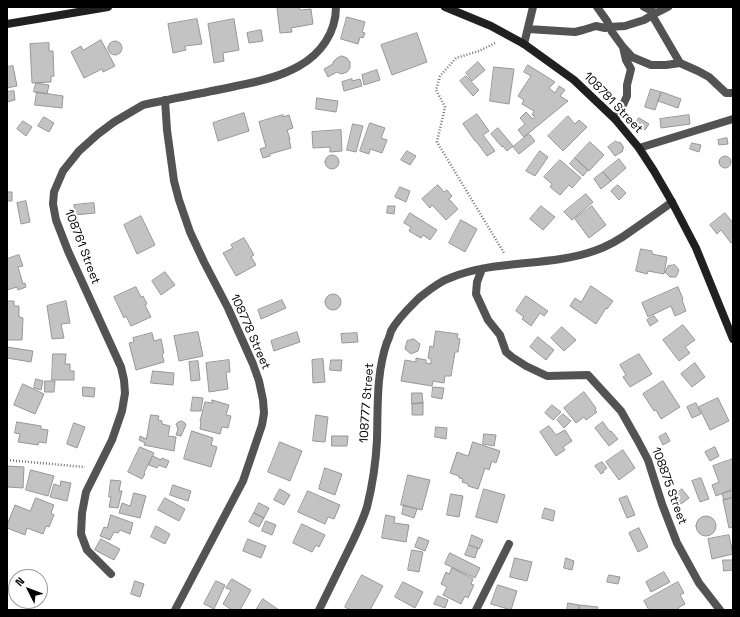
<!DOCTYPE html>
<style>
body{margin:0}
#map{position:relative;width:740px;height:617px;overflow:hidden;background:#fff;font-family:"Space Grotesk",sans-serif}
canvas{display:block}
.frame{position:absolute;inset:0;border:8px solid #000;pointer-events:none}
.north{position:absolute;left:8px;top:569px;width:40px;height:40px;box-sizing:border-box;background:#fff;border:1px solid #999;border-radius:50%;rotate:312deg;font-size:11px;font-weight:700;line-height:16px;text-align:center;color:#000}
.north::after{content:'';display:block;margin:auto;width:14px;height:18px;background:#000;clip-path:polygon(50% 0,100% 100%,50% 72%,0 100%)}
</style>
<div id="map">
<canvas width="740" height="617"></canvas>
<div class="frame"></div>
<div class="north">N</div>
</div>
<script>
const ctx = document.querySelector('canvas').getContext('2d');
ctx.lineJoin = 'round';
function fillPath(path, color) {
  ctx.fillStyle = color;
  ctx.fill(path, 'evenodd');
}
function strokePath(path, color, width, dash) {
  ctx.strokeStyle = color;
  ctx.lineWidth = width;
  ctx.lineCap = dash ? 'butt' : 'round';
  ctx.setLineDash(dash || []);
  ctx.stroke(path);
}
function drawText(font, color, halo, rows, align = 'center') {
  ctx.font = font + ' "Space Grotesk",sans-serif';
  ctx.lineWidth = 4;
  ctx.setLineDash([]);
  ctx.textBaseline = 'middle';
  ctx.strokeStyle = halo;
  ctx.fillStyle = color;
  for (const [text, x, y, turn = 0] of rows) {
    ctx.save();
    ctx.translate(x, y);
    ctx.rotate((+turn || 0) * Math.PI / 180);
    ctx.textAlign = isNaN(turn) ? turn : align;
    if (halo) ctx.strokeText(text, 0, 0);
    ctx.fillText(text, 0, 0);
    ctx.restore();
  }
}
const building = new Path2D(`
 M287 7H299L300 10 311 9 313 24 291 28 292 32 280 33 277 8Z
 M347 17 365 22 362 32 365 33 363 38 360 37 358 44 341 39Z
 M197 19 202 44 185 46 186 50 173 53 168 24Z
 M234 19 239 50 223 53 224 61 214 63 208 24Z
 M261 30 263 41 249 43 247 33Z
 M417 33 427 62 392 75 381 45Z
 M101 40 115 66 103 72 102 69 84 78 71 52 81 46 83 50Z
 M108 48a7 7 0 1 1 14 0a7 7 0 1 1-14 0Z
 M49 43V51H53L54 76 51 77V82L32 83 30 44Z
 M342 56 347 58 350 62V68L347 72 341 74 337 72 328 77 324 69 333 64V62L337 58Z
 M478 62 485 70 472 81 466 73Z
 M528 65 555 82 549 88 555 93 559 86 565 90 560 96 568 101 524 137 518 130 525 124 520 118 526 112 533 119 535 116 532 115 534 111 522 104 524 100 518 96 531 76 524 72Z
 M13 66 17 86 7 88V67Z
 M494 67 514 69 509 104 490 101Z
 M377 70 380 80 364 85 362 75Z
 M466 76 479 90 473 96 460 81Z
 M352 79V81L360 79 362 86 344 91 342 82Z
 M36 83 49 85 47 94 34 92Z
 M651 89 661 92 655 110 645 107Z
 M14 91 15 100 7 102V92Z
 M37 92 63 96 62 108 35 105Z
 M662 92 681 99 678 108 658 101Z
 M317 98 338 101 336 112 316 109Z
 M244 113 249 131 218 141 213 123Z
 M477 114 489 131 483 135 495 151 487 156 476 141H475L463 124Z
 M283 115V117L289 115 293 128 287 130 290 139H289L291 148 270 154V156L263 158 260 149 266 147 259 122Z
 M689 115 690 124 661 128 660 119Z
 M568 116 575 124 579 120 587 127 563 151 548 136Z
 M44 117 54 123 49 132 38 126Z
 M639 118 649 124 645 130 636 123Z
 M23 121 32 127 26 136 17 129Z
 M370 123 385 128 381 138 387 140 382 153 370 149 369 154 360 151Z
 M353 124 363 126 356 152 347 150Z
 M498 128 513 146 507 151 503 146 502 147 491 134Z
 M341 130 342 151 330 152V147L313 148 312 132Z
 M529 134 535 141 519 154 513 147Z
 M727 138 728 144 719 145 718 140Z
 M616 141 618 143 620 142 624 148 622 150 623 151 615 156 608 147Z
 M590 142 604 155 589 171 575 158Z
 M692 143 701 145 699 152 690 149Z
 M407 151 416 156 410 165 401 160Z
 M540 151 548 157 535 176 526 171Z
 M325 162a7 7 0 1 1 14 0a7 7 0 1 1-14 0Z
 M719 162a6 6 0 1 1 12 0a6 6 0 1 1-12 0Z
 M575 158 588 170 583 176 570 164Z
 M619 159 626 168 611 181 603 172Z
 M560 160 581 178 572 188 569 185 560 195 550 187 552 184 544 177Z
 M603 172 611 181 601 189 594 179Z
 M438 185 444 192 447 190 452 196 449 199 458 209 446 220 432 205 430 208 422 199Z
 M618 185 626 193 619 200 611 191Z
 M400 187 410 191 406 202 395 197Z
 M7 192H12V201H7Z
 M586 194 593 202 572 220 564 212Z
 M26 201 30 222 21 224 17 203Z
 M94 203 95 213 75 215 74 205Z
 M388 206H395L394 214 387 213Z
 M541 206 555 217 543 230 530 219Z
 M592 206 606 225 589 238 575 219Z
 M410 213 437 230 430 240 423 235 421 238 409 231 411 227 404 223Z
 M725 213 733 223V242L731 243 721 230 717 234 710 225Z
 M141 216 155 245 137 254 124 225Z
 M461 220 477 229 465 252 449 243Z
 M244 238 254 255 251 257 256 265 236 276 223 253 233 248 231 245Z
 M641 249 652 251V254L667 257 664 274 648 271 647 274 636 271Z
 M19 255 23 266 18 267 23 284 25 283 26 287 18 290 17 287 7 290V259Z
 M675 265 679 270 676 277H670L665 272 668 266Z
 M165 272 175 285 161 295 152 281Z
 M591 286 613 301 607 309 606 308 596 324 570 306 575 298 581 302Z
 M136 287 141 297 143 296 147 304 145 305 151 317 131 326 126 316 124 318 114 297Z
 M678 287 683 299 682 300 686 311 675 316 671 306 648 317 642 303Z
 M325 302a8 8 0 1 1 16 0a8 8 0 1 1-16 0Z
 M526 296 548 311 544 316 540 313 531 326 522 319 524 317 516 311Z
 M282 300 286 308 261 319 258 310Z
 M7 301H14V306H19V317L23 318 22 340H7Z
 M66 301 70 323 61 324 64 338 52 339 47 306Z
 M654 316 658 321 650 326 647 320Z
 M683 325 695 340 685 347 690 353 679 361 663 340Z
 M562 327 576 340 564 351 551 338Z
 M436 331 458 334 457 338 460 339 458 352H455L451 376H445L444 383 433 381 432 386 401 381 405 360 416 362V358L426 360V363L431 364V359L428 358 430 346 433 347Z
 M198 332 203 356 179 361 174 336Z
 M297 332 300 342 274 351 271 341Z
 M152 333 154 341 161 339 164 353 162 354 164 362 136 370 129 343 134 342 133 338Z
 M357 333 358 342 342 343 341 334Z
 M538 337 554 350 546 360 530 347Z
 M414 339 420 344 418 351 411 354 405 349 407 341Z
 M7 347 33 351 31 362 7 358Z
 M53 354H66L65 364H70V371H74V380H52Z
 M639 354 652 374 630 387 623 377 626 375 620 365Z
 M323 359 325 382 313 383 312 360Z
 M229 360 230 372H226L228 389 209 392 206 363Z
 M331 360H342L341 371 330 370Z
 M198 361 200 380 191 381 189 362Z
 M695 363 705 377 692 387 681 374Z
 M153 371 174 373 173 385 151 383Z
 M36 379 43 381 41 390 34 388Z
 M45 381H55L54 392H45Z
 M663 381 680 407 661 419 656 410 654 411 643 394Z
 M23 384 44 394 35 414 14 405Z
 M83 387 95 388 94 397 83 396Z
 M433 387 444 388 442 399 432 397Z
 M584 392 596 408 595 410 597 412 586 420 584 417 576 423 564 408Z
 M412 393H422L423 403 412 404Z
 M193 397 203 398 201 411H191Z
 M718 398 729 421 710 430 699 407Z
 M212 400 229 405 226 415 231 416 228 428 222 427 220 434 200 429 201 421H200L205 402 212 403Z
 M423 403V415H412V404Z
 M696 403 701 414 692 418 687 407Z
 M552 405 561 412 553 420 545 413Z
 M563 414 571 421 564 428 557 420Z
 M151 415 159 416 158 420 162 421V424L170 426 168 436 176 437 174 451 144 445 145 443 139 440 140 436 146 439Z
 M316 415 328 417 325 442 313 441Z
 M182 421 185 423 186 425 181 436 176 435 178 429 176 424 178 422Z
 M17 422 41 426V429L48 430 46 443 39 442 38 445 18 442 20 434 15 433Z
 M603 422 610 432 611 431 618 439 609 446 595 428Z
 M74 423 85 427 77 448 67 444Z
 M549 426 556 435 565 430 572 441 563 447 565 450 556 456 540 432Z
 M436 427 447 428 446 439 435 437Z
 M192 431 213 438 211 445 217 447 211 467 184 459Z
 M666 433 670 441 663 445 659 437Z
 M484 434 496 435 494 446 483 444Z
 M332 436H348L347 446H332Z
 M280 442 302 451 290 481 268 472Z
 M473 442 500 451 496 463 492 461 489 470 485 468 478 489 468 486V484L462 482 463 479 459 478V476L450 473 457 452 468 456Z
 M140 447 154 453 144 473 145 474 142 479 128 472Z
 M715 447 719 456 710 461 705 452Z
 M623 450 635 468 619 480 606 462Z
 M153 456 161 460 162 458 169 461 166 468 159 465 157 468 149 465Z
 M733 459V489L716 496 712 485 719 482 713 466Z
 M602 462 607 468 603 471 604 472 601 474 595 466Z
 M7 466 24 467 23 488 7 487Z
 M325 468 342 474 335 495 319 489Z
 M31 470 54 476 48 496 26 490Z
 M408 475 430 480 422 510 401 505Z
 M701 478 709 499 700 502 692 481Z
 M111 480 121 481 119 491H122L118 508 109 507 111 497H109Z
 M61 481 71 483 67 501 50 497 54 484 60 486Z
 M173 485 191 491 188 501 170 495Z
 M280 489 290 495 284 505 274 500Z
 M484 489 505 495 497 523 476 517Z
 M682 489 689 498 681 504 674 496Z
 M308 491 340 505 334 519 328 517 325 524 298 512Z
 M733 491V497L724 500 722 494Z
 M134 493 146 496 140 518 119 513 122 503 130 506Z
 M451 494 463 496 459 517 447 515Z
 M627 496 635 515 627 518 619 499Z
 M36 498 54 505 51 513 54 515 49 527 46 526 43 534 27 528 25 535 7 528V525L15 505 30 511Z
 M165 498 185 509 179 521 158 510Z
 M733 498V527L729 528 723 500Z
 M259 503 269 508 264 518 254 513Z
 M404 505 417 509 414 518 402 514Z
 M545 508 555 511 553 521 542 518Z
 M254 513 264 518 259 527 249 522Z
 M111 515 133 523 130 534 120 530 118 533 114 532 110 540 100 536 104 527 107 528Z
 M386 515 395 517 394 523 409 525 406 542 382 538Z
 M696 526a10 10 0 1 1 20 0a10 10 0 1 1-20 0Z
 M266 521 276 525 272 535 262 531Z
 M302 524 325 535 319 547 316 545 312 552 293 543Z
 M156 526 170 534 165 544 151 537Z
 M639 528 648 547 638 552 629 533Z
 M472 535 483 540 479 549 469 545Z
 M729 535 733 554 712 559 708 539Z
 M419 537 429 541 425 551 415 547Z
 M101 539 120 549 114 560 95 550Z
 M248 539 266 546 261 558 243 551Z
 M469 545 478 548 475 558 465 555Z
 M412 550 423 552 419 572 408 570Z
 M450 553 480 568 475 578 445 564Z
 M515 558 532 562 527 581 510 577Z
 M566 558 574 561 572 570 564 568Z
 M723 560H733V570L724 571Z
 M452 568 473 579 471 584 474 585 468 598 465 596 461 604 443 595 447 587 441 584 446 572 449 574Z
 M664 572 670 582 651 592 646 582Z
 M362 575 383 586 370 610H350L345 607Z
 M609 575 620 577 618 584 607 582Z
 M232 579 251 590 240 610H232L223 604 231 590 226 588Z
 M135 581 144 584 140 597 131 594Z
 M216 581 225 585 214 609 204 604Z
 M403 582 423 592 415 608 395 597Z
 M678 582 684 593 680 595 685 604 678 608 679 610H649L644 601Z
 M498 585 517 591 511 610 491 604Z
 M438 596 448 600 445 608 434 604Z
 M263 599 279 610H256Z
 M568 603 579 605V610H567Z
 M580 605 598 607 597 610H579Z`);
fillPath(building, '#c3c3c3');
strokePath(building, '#979797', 1);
strokePath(new Path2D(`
 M495 43 479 51 456 58 440 76 436 90 445 107 437 142 504 253
 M7 460 85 467`), '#757575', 2.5, [1, 2]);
strokePath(new Path2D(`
 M597 7 607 21 612 32 623 47 626 60 631 69 627 85V96L622 107 615 119
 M656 13 668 7
 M652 15 680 63
 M528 29 575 32 583 30 596 26 605 28 609 27 625 26 644 20 656 13 644 7
 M524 44 533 7
 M623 47 632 57 651 65H666L680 63 698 71 709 77 726 93H733
 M165 100 167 130 174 181 179 200 190 232 204 262 228 308 253 364 259 381 263 400 264 413 262 425 243 481 175 610
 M639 148 733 119
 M482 269 477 282 476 294 488 320 500 335 506 352 512 357 526 366 547 376 588 375 621 411 638 441 648 460 662 504 677 543 699 583 720 610
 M111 574 87 550 81 534 82 513 86 492 112 440 122 411 125 393 124 380 121 367 68 251 56 220 53 204 54 192 63 171 79 151 98 134 114 122 131 112 143 105C174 98 205 93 236 86 257 82 280 77 299 66 321 54 336 32 336 7
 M319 610C328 592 337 573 346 555 354 539 362 523 367 507 372 487 376 460 377 440 378 407 376 374 387 342 389 339 390 334 391 331 398 318 409 308 419 298 428 291 438 282 450 278 496 259 548 267 594 251 609 246 622 238 634 229 647 220 660 211 672 202
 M476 610 509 544`), '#535353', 8);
strokePath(new Path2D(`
 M445 7 491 26 524 44 574 80 615 119 639 148 654 171 672 202 696 248 733 339
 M7 24 108 7`), '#202020', 8);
drawText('12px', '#000', '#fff', [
 ["108781 Street",613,103,46],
 ["108761 Street",82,247,69],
 ["108778 Street",250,332,66],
 ["108777 Street",367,403,-86],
 ["108875 Street",669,486,70]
]);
</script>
